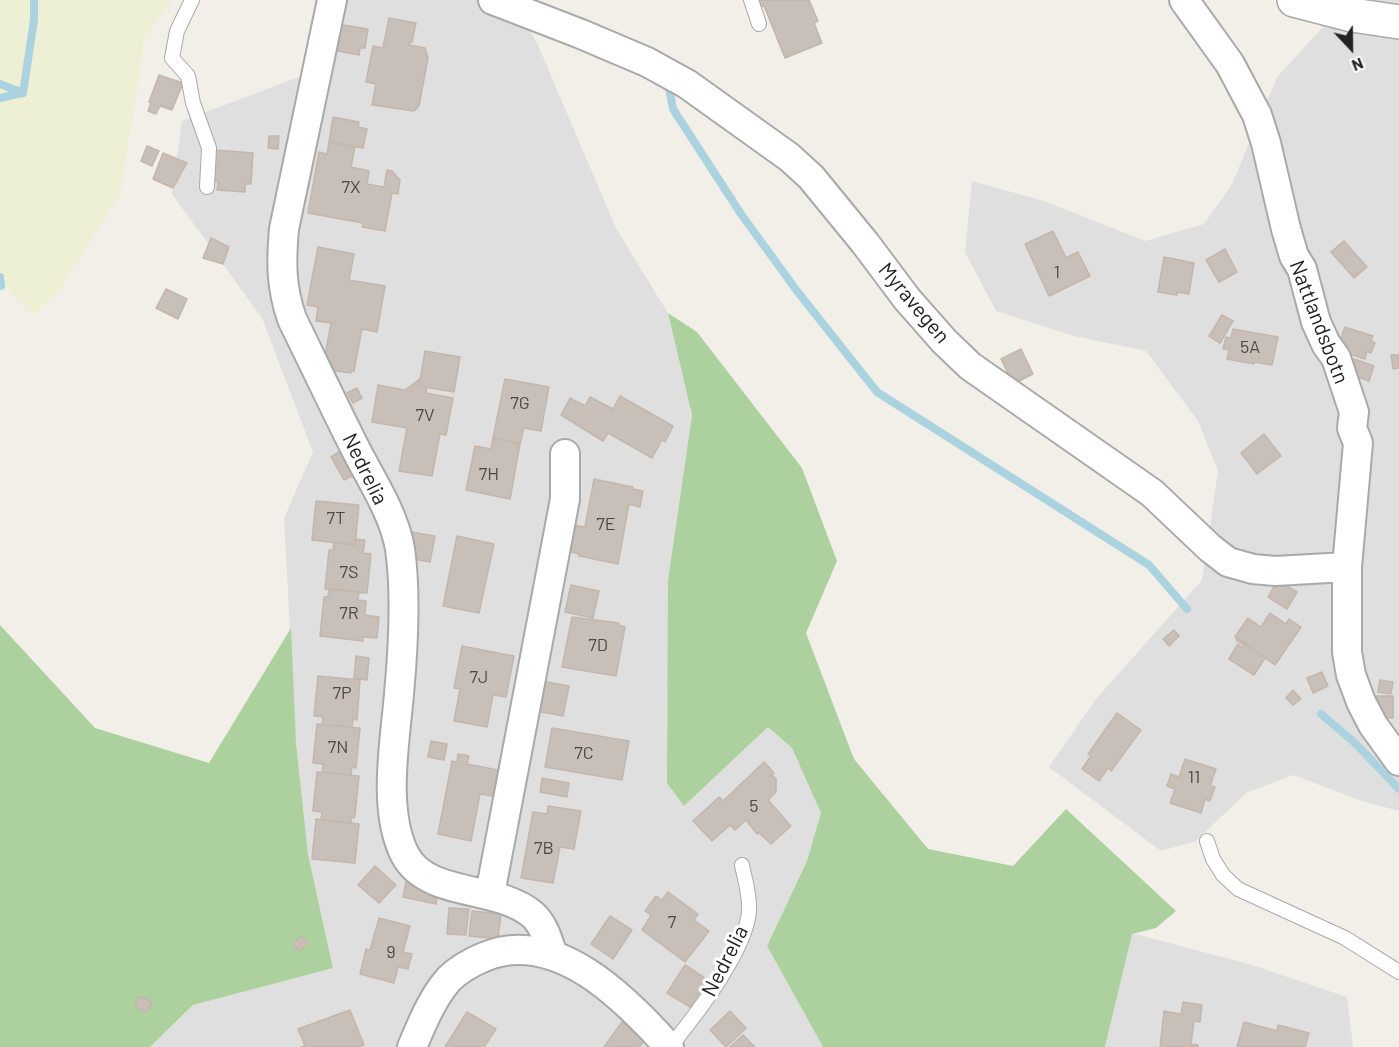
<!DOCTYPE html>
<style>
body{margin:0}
#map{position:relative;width:1399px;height:1047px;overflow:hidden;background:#f2efe9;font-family:Barlow,sans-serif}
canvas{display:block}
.north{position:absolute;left:1321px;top:18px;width:60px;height:60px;-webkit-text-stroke:4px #fff;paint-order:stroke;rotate:158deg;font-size:16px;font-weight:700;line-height:24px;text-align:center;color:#222}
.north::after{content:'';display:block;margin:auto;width:21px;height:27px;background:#222;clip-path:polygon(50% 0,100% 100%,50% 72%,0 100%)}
</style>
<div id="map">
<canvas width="1399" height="1047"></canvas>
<div class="north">N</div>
</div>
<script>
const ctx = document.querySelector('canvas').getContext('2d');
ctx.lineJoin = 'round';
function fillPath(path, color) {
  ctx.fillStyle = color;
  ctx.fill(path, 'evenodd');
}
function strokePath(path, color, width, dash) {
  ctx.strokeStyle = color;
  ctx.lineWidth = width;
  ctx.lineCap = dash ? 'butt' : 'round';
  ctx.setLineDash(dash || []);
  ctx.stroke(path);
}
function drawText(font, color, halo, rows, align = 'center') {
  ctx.font = font + ' Barlow,sans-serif';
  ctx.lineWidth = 6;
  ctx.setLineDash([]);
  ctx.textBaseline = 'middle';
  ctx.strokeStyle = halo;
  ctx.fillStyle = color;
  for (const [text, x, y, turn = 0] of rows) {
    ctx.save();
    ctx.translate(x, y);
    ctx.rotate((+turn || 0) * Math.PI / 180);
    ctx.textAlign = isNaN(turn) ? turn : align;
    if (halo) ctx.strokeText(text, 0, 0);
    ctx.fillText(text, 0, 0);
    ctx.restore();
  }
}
fillPath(new Path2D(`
 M339 0H511L537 43 616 228 668 313 692 415 668 580 684 806 768 727 792 748 822 813 807 861 767 946 823 1047H150L193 1005 333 967 308 854 296 743 284 518 313 452 262 318 172 194 182 121 312 72Z
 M1348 0H1399V811L1362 801 1293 775 1246 793 1196 841 1161 851 1049 767 1096 699 1202 580 1218 471 1198 421 1146 351 1074 336 996 311 965 252 972 181 1044 201 1145 241 1204 224 1231 186 1277 77Z
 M1132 933 1252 965 1347 997 1353 1047H1105Z`), '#e0dfdf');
fillPath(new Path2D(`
 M0 0H173L145 36 121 193 59 291 33 316 0 281Z`), '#eef0d5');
fillPath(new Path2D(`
 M668 313 697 332 802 468 837 561 806 633 854 759 928 849 1013 866 1066 809 1176 911 1156 928 1132 934 1105 1047H823L767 946 807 861 821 813 792 748 768 727 684 806 667 783 668 580 692 415Z
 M0 625 95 728 209 763 291 628 296 743 308 854 333 968 193 1005 150 1047H0Z`), '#add19e');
strokePath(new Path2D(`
 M668 82 673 109 741 214 797 291 877 392 1149 565 1187 609
 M0 84 23 93 34 20V0
 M0 98 22 93
 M0 277 1 286
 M1321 714 1355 743 1399 789`), '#aad3df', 8);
const building = new Path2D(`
 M758 0H809L818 21 814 23 822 43 785 58 764 6 761 7Z
 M389 18 416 23 412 42H410L409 45 425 48 428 58 419 106 414 111 372 105 376 84 366 82 373 46 383 48Z
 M337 24 368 29 365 48H360L359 55 332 50Z
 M159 75 183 83 172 110 160 106 156 114 148 111 151 103 149 102Z
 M333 117 359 122 358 127 367 129 363 148 329 142Z
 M269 136H279L278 149 268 148Z
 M329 142 355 147 351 167 369 171 367 184 384 187 387 170 392 171 400 180 398 194 392 193 385 231 362 227 363 223 308 213 319 152 327 154Z
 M147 146 159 151 152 166 141 161Z
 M215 150 253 153 251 184H245V192L217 190 218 182 213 181Z
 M163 153 187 163 173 188 153 179Z
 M1053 231 1066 258 1078 252 1090 276 1049 296 1025 244Z
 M211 238 229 247 223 264 203 258Z
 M1344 241 1367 267 1354 278 1331 252Z
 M318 247 354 254 349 280 385 286 377 332 362 329 354 371H351V373L329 370 323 366 331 323 316 321 318 307 307 305Z
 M1225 249 1237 272 1219 282 1206 260Z
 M1164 257 1194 263 1189 294 1177 292V295L1158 292Z
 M166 289 187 299 178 319 156 308Z
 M1222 315 1233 321 1220 343 1209 336Z
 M1345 327 1373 336 1371 341 1375 343 1371 353 1367 351 1365 359 1337 350Z
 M1233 329 1278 337 1272 365 1254 362V364L1227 359 1229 350 1223 349 1226 337 1231 338Z
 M1021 349 1033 374 1013 384 1001 359Z
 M425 351 460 357 454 392 419 386Z
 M1391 355H1399V368L1393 369Z
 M1354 359 1374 366 1369 381 1349 374Z
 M421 378 419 386 427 387 426 393 453 398 446 435 440 434 432 476 399 471 407 428 372 422 378 385 405 390Z
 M505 379 549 387 541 431 524 428 520 444 493 438Z
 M357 388 362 398 353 403 347 393Z
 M620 396 673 426 665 442 662 440 652 458 608 433 603 441 561 415 570 398 585 406 590 397 613 409Z
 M1264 434 1281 456 1257 474 1241 453Z
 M493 438 520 444 510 499 466 490 475 446 491 449Z
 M347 447 360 472 344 480 331 457Z
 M594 479 633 487 632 489 643 491 640 507 629 504 618 564 579 556V554L568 551 573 525 585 527Z
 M316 501 359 505 355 545 312 540Z
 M412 532 435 536 430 562 408 558Z
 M457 536 494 544 479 613 443 606Z
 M356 539 365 540 363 553 371 554 367 593 325 589 329 550H333L334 542 355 545Z
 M1278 580 1297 592 1287 609 1268 597Z
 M571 585 599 591 593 618 565 612Z
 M329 589 359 592 358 600 366 601 365 615 379 617 377 638 363 637V641L320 636 324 597H328Z
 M1270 613 1286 624 1289 619 1301 627 1275 665 1235 637 1248 618 1261 627Z
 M572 617 619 623 618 625 625 627 616 676 562 667Z
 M1174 630 1179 636 1169 646 1163 639Z
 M1237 638 1265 658 1254 675 1229 659 1238 644 1243 648 1245 646 1236 640Z
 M462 646 514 656 506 697 493 695 487 727 454 721 460 689 454 688Z
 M356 656 369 658 367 680 354 678Z
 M1322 672 1328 686 1313 693 1307 678Z
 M318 676 360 680 357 720 353 719 352 727 322 725 323 717 314 716Z
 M1380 680 1393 682 1391 694 1378 692Z
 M541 681 569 686 563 716 536 711Z
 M1293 690 1301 699 1293 705 1286 698Z
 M1377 696H1393V718L1377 717Z
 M1117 713 1141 730 1111 771 1108 768 1099 781 1082 769 1091 756 1088 754Z
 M317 724 360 728 356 768 352 767 351 775 322 772 323 764 313 763Z
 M552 728 629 741 622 780 545 767Z
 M431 741 447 744 444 760 428 757Z
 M458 754 469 756 467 764 498 770 493 796 480 794 471 841 438 834 452 761 457 762Z
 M1185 759 1216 769 1210 786 1215 787 1210 801 1205 799 1201 813 1170 803 1175 789 1167 786 1171 774 1179 777Z
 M764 762 774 773 772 775 776 779V792L768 800 791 826 771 844 759 833 757 834 746 820 735 830 730 825 712 841 693 821 719 797 723 801Z
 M317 772 359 776 355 815 354 818 351 817V823L321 820 322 812 313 811Z
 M542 778 569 783 567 797 540 792Z
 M548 806 581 811 574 849 560 847 553 883 521 878 533 812 547 814Z
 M316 819 359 824 355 863 312 859Z
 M375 866 396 885 379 903 358 885Z
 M406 882 439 889 436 904 403 897Z
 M668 892 698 914 694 920 709 931 685 962 642 930 651 915 645 911 656 896 662 900Z
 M449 908 469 909 466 935 447 934Z
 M472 911 501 914 498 939 469 936Z
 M610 916 632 930 613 959 591 944Z
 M379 918 410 926 403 952 412 954 408 969 398 967 394 983 360 974 366 949 370 950Z
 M301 936 308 943 299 951 293 944Z
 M685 965 708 980 690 1007 667 993Z
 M140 996 152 1002 146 1012 135 1006Z
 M1183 1002 1202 1005 1200 1022 1194 1021 1191 1044 1198 1045V1047H1160L1164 1011 1181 1014Z
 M350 1010 364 1045 358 1047H301L305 1046 298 1029Z
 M730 1011 746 1028 726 1047 710 1030Z
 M467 1012 496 1029 484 1047H445Z
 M622 1022 645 1040 639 1047H604Z
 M1244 1022 1277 1031 1278 1025 1309 1033 1305 1047H1237Z
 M743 1035 755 1047H730Z`);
fillPath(building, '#c7bfb8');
strokePath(building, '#c4b6ab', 1.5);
const service = new Path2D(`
 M192 0 177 31 172 58 188 76 193 103 209 148 207 187
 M751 0 759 24
 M1207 841 1213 859 1223 875 1238 889 1345 938 1399 972
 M670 1047C695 1016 746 951 749 911 750 895 745 880 742 865`);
const minor = new Path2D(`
 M332 0 284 229C281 263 281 287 292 319 313 362 333 404 354 446 370 478 394 513 400 549 406 591 403 651 399 694 395 742 382 810 405 855 428 898 497 884 533 915 544 925 548 941 553 955
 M493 0 581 34 647 62 687 84 789 157 811 177 865 243 907 299 944 341 970 366 1152 493 1210 548 1228 562 1253 569 1275 571 1347 567
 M1184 0 1230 64 1257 115 1266 143 1286 229 1294 256 1302 269 1316 322 1326 344 1336 358 1354 412 1352 428 1358 443 1347 567V652L1351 675 1361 702 1373 725 1399 761
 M490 894 565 499V454
 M412 1047C422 1024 432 998 449 979 458 970 472 962 484 957 556 927 626 999 669 1047`);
const tertiary = new Path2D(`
 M1294 0 1352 15 1399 22`);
strokePath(service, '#a9a9a9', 16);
strokePath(minor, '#a9a9a9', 32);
strokePath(tertiary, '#a9a9a9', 36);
strokePath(service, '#fff', 14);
strokePath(minor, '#fff', 28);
strokePath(tertiary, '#fff', 33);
drawText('18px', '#4b4948', null, [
 ["7X",351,187],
 ["1",1057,272],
 ["5A",1250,347],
 ["7G",520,403],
 ["7V",425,415],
 ["7H",489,474],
 ["7T",336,518],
 ["7E",606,524],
 ["7S",349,572],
 ["7R",349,613],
 ["7D",598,645],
 ["7J",479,677],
 ["7P",342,693],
 ["7N",338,747],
 ["7C",584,753],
 ["11",1194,777],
 ["5",754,806],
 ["7B",544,848],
 ["7",672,922],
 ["9",391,952]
]);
drawText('21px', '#222', '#fff', [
 ["Myravegen",914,303,50],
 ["Nattlandsbotn",1319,322,69],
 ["Nedrelia",365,469,64],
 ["Nedrelia",725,961,-63]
]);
</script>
